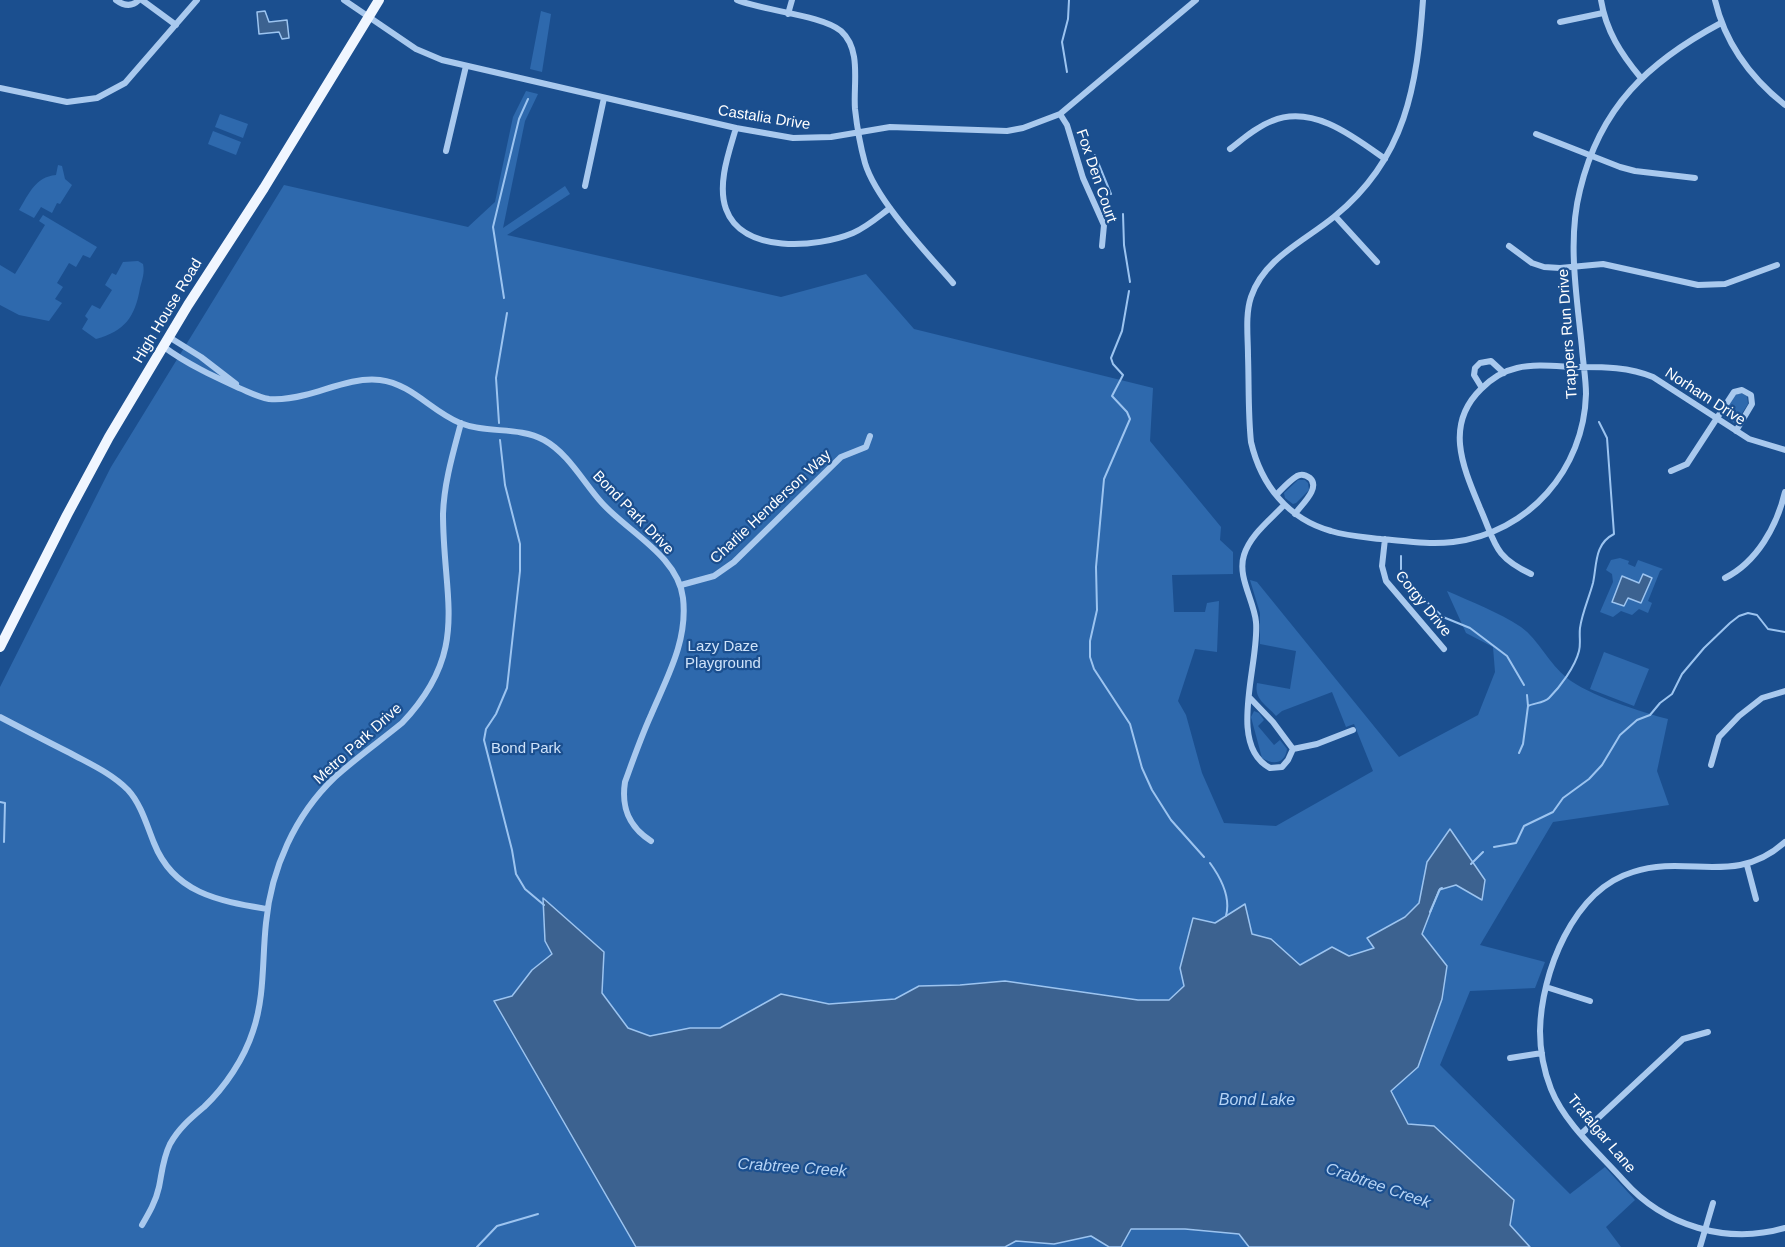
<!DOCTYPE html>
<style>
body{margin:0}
canvas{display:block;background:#1b4f8f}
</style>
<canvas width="1785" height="1247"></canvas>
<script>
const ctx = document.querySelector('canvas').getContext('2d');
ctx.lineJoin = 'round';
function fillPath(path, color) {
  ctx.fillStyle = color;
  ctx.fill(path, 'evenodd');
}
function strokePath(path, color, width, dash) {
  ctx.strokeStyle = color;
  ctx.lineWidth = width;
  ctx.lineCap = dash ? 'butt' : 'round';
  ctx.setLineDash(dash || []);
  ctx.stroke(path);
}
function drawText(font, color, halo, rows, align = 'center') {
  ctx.font = font + ' Helvetica,sans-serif';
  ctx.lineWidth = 4.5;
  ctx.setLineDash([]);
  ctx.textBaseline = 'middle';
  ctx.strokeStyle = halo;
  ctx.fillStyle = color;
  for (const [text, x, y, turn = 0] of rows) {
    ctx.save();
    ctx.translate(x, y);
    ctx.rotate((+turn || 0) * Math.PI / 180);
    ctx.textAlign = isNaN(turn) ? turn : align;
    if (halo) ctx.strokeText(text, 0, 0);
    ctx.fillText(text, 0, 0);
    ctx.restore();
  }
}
fillPath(new Path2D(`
 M541 11 551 14 542 72 530 69Z
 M526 91 538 94 525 121 503 228 565 186 570 194 507 235 781 297 866 274 914 329 1153 388 1150 441 1221 527 1220 540 1233 552V574L1172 575 1174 612H1205L1207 603 1219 601 1217 652 1195 649 1178 701 1186 715 1202 773 1224 823 1276 826 1373 771 1354 724 1346 727 1332 692 1282 711 1276 716C1266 704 1254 700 1257 683L1290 689 1296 651 1260 644V613L1250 580 1257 582 1399 757 1478 715 1495 672 1493 647 1466 633 1447 591C1472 602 1498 612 1521 627 1539 640 1549 664 1567 678 1586 694 1643 713 1668 719L1657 771 1669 805 1553 822 1480 945 1545 962 1535 988 1470 991 1440 1065 1570 1194 1605 1167 1635 1200 1606 1227 1621 1247H0V687L111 467 284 185 468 227 495 202 513 117Z
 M220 114 248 124 243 138 215 127Z
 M213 131 241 142 236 155 208 144Z
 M58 165 62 166 65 179 72 185 60 204 57 203 52 213 41 207 34 218 19 210C29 194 35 177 56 175Z
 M43 215 97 247 90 258 83 255 76 267 69 263 57 283 63 287 55 299 62 303 49 321 19 315 0 305V265L15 274 45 225 39 221Z
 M138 261 143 264C145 273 142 280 140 288 135 317 125 331 96 339L82 329 88 319 85 316 92 305 100 309 112 290 105 285 112 273 116 275 123 262Z
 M1741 393 1747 396 1748 404 1737 421 1734 423 1724 417 1723 413 1735 395Z
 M1298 480H1305L1308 483 1309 490 1296 503 1293 504 1285 498 1284 493Z
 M1620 558 1629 561 1628 564 1635 567 1638 560 1663 569 1660 571 1648 601 1652 603 1648 613 1639 609 1632 615 1621 611 1613 617 1600 612 1613 582 1612 574 1606 570 1611 560Z
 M1604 652 1649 669 1634 706 1590 689Z
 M1254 711 1259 713 1264 720 1258 726 1274 745 1280 740 1287 749C1285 764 1273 765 1262 758L1251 717Z`), '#2e69ad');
const water = new Path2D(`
 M265 11 269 22 287 20 289 38 282 39 279 32 259 34 257 12Z
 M1643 574 1652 578 1641 603 1628 598 1624 606 1612 602 1622 576 1639 583Z
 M1450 829 1485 880 1482 900 1456 885 1439 890 1422 934 1447 966 1442 999 1418 1067 1391 1091 1408 1124 1434 1126 1514 1200 1510 1225 1530 1247H1249L1239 1234 1185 1229H1131L1121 1247H1109L1091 1236 1054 1244 1016 1241 1005 1247H636L494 1001 512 996 532 970 552 954 545 941 543 898 604 952 602 993 628 1028 650 1036 690 1028H720L781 994 829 1004 895 999 919 986 960 985 1005 981 1138 1000H1169L1184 986 1180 968 1193 918 1215 923 1245 904 1252 934 1271 939 1300 965 1332 947 1349 956 1374 948 1367 938 1405 917 1419 903 1427 862Z`);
fillPath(water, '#3c6290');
strokePath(water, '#9cc4f0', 1.5);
strokePath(new Path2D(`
 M1067 72 1062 42 1068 19 1069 0
 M1095 155 1111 194
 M1123 214 1124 245 1130 282
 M1129 291 1122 331 1111 358 1113 364 1123 375 1112 396 1127 412 1130 419 1104 479 1096 567 1097 610 1090 641V657L1094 669 1130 724 1142 768 1152 790 1171 820 1204 857
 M504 298 493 227 519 119 528 99
 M499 423 496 378 507 313
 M500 440 505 485 520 544V571L507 688 496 714 486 729 484 740 512 850 516 874 525 889 544 905
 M1401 556V574L1413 589 1443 617 1470 628 1507 656 1524 685
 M1527 695 1528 706
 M1519 753 1523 744 1528 706C1534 703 1544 703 1549 698 1560 687 1575 667 1579 651 1581 644 1579 636 1580 628 1582 613 1589 598 1593 583 1597 565 1594 544 1614 534L1607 438 1599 422
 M0 802 5 803 4 842
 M1494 847 1516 843 1524 826 1553 812 1563 798 1589 779 1602 765 1620 735 1637 720 1650 715 1660 703 1672 694 1682 674 1704 648 1730 623 1739 616 1748 613 1757 615 1768 629 1785 632
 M1210 863C1221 878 1231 897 1226 916
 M1471 864 1483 852
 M1430 912 1440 889 1442 888
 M477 1247 497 1226 538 1214`), '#9cc4f0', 2);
strokePath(new Path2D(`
 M116 0C124 6 132 7 139 0
 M142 0 176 25
 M344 0 416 49 442 60 736 128 793 138 831 137 890 127 1007 131 1023 128 1060 114 1196 0
 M737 0C764 11 822 15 841 31 862 50 853 84 855 109 857 127 860 145 865 163 876 200 927 253 953 283
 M1423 0C1417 86 1406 158 1335 216 1305 241 1264 258 1251 297 1245 315 1248 337 1248 356 1249 385 1248 414 1251 442 1261 485 1288 519 1331 531 1347 536 1364 537 1381 539 1405 541 1429 545 1453 542 1529 533 1584 469 1586 394 1586 379 1583 363 1582 348 1577 297 1567 241 1580 190 1600 107 1648 62 1721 23
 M1601 0C1606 31 1621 54 1641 78
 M1715 0C1725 43 1751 78 1785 105
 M788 14 792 0
 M1560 22 1603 13
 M0 88 67 102 97 98 125 83 197 0
 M1060 114 1067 125 1083 178 1104 225 1102 246
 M736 128C729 152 717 184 726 209 742 254 817 248 853 233 867 227 878 217 890 208
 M1536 134 1620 167 1635 171 1695 178
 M1230 149C1243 139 1256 127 1272 121 1312 104 1353 136 1385 159
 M446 151 466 66
 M585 186 604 98
 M1335 216 1377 262
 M1509 246 1532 263 1544 267 1560 268 1603 264 1698 285 1725 284 1777 265
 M169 337 201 357 236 384
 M164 347C187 364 213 376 239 388 249 392 258 397 269 399 281 400 293 398 305 395 329 389 355 377 380 380 412 384 432 412 460 423 487 434 518 426 544 440 569 454 583 482 602 503 628 532 678 556 683 598 688 641 667 677 651 715 641 737 633 760 625 782 621 808 629 827 651 841
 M1482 388 1474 375 1475 368 1480 363 1491 361 1504 373
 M1671 471 1687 464 1734 392 1742 390 1751 395 1752 404 1736 431
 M1276 495C1282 489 1289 481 1297 476 1301 474 1306 475 1310 478 1321 488 1301 505 1295 514
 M1385 539 1382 566 1386 581 1444 649
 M1531 574C1493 556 1496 544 1480 508 1463 467 1444 425 1481 389 1491 379 1503 371 1517 368 1534 364 1553 366 1572 367 1600 367 1627 366 1653 377L1749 439 1785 450
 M1725 578C1757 562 1777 526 1785 492
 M681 585 714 576 734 562 841 457 866 447 870 436
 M1250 698 1273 722 1293 749 1288 760 1282 767 1270 768C1226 745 1260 662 1256 622 1254 600 1237 577 1244 555 1250 535 1270 520 1284 505
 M0 717C23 729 46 741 70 753 90 764 111 773 128 790 141 804 147 826 154 843 174 894 220 901 267 909
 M1293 749 1317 744 1353 730
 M1711 765 1719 737 1739 716 1762 698 1785 691
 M1785 842C1735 887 1688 854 1633 872 1573 890 1541 973 1540 1031 1540 1050 1544 1071 1551 1089 1565 1124 1599 1153 1624 1181 1664 1226 1727 1245 1785 1228
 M1747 865 1756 899
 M1546 987 1590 1001
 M1510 1058 1542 1053
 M1581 1134 1683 1039 1708 1032
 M142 1225C149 1213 156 1201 159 1187 162 1172 163 1158 170 1144 179 1128 191 1118 204 1107 225 1087 244 1059 253 1031 265 996 262 959 266 923 271 869 295 815 335 777 356 758 380 741 402 723 471 650 443 601 443 514 444 483 453 453 461 423
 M1700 1247 1713 1203`), '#a9c9ee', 6);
strokePath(new Path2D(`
 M0 647 67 515 109 437 188 305 264 188 379 0`), '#f0f6ff', 10);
drawText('15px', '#fff', '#1b4f8f', [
 ["Castalia Drive",764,118,9],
 ["Fox Den Court",1096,176,71],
 ["High House Road",168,311,-59],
 ["Trappers Run Drive",1568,334,-94],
 ["Norham Drive",1705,397,33],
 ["Charlie Henderson Way",771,507,-43],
 ["Bond Park Drive",633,513,46],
 ["Corgy Drive",1423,604,51],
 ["Metro Park Drive",358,744,-42],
 ["Trafalgar Lane",1601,1134,50]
]);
drawText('15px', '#cfe3fa', '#1b4f8f', [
 ["Lazy Daze",723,647],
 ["Playground",723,664],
 ["Bond Park",526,749]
]);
drawText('italic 16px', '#b5d3f5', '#1b4f8f', [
 ["Bond Lake",1257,1101],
 ["Crabtree Creek",792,1168,4],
 ["Crabtree Creek",1378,1186,19]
]);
</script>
